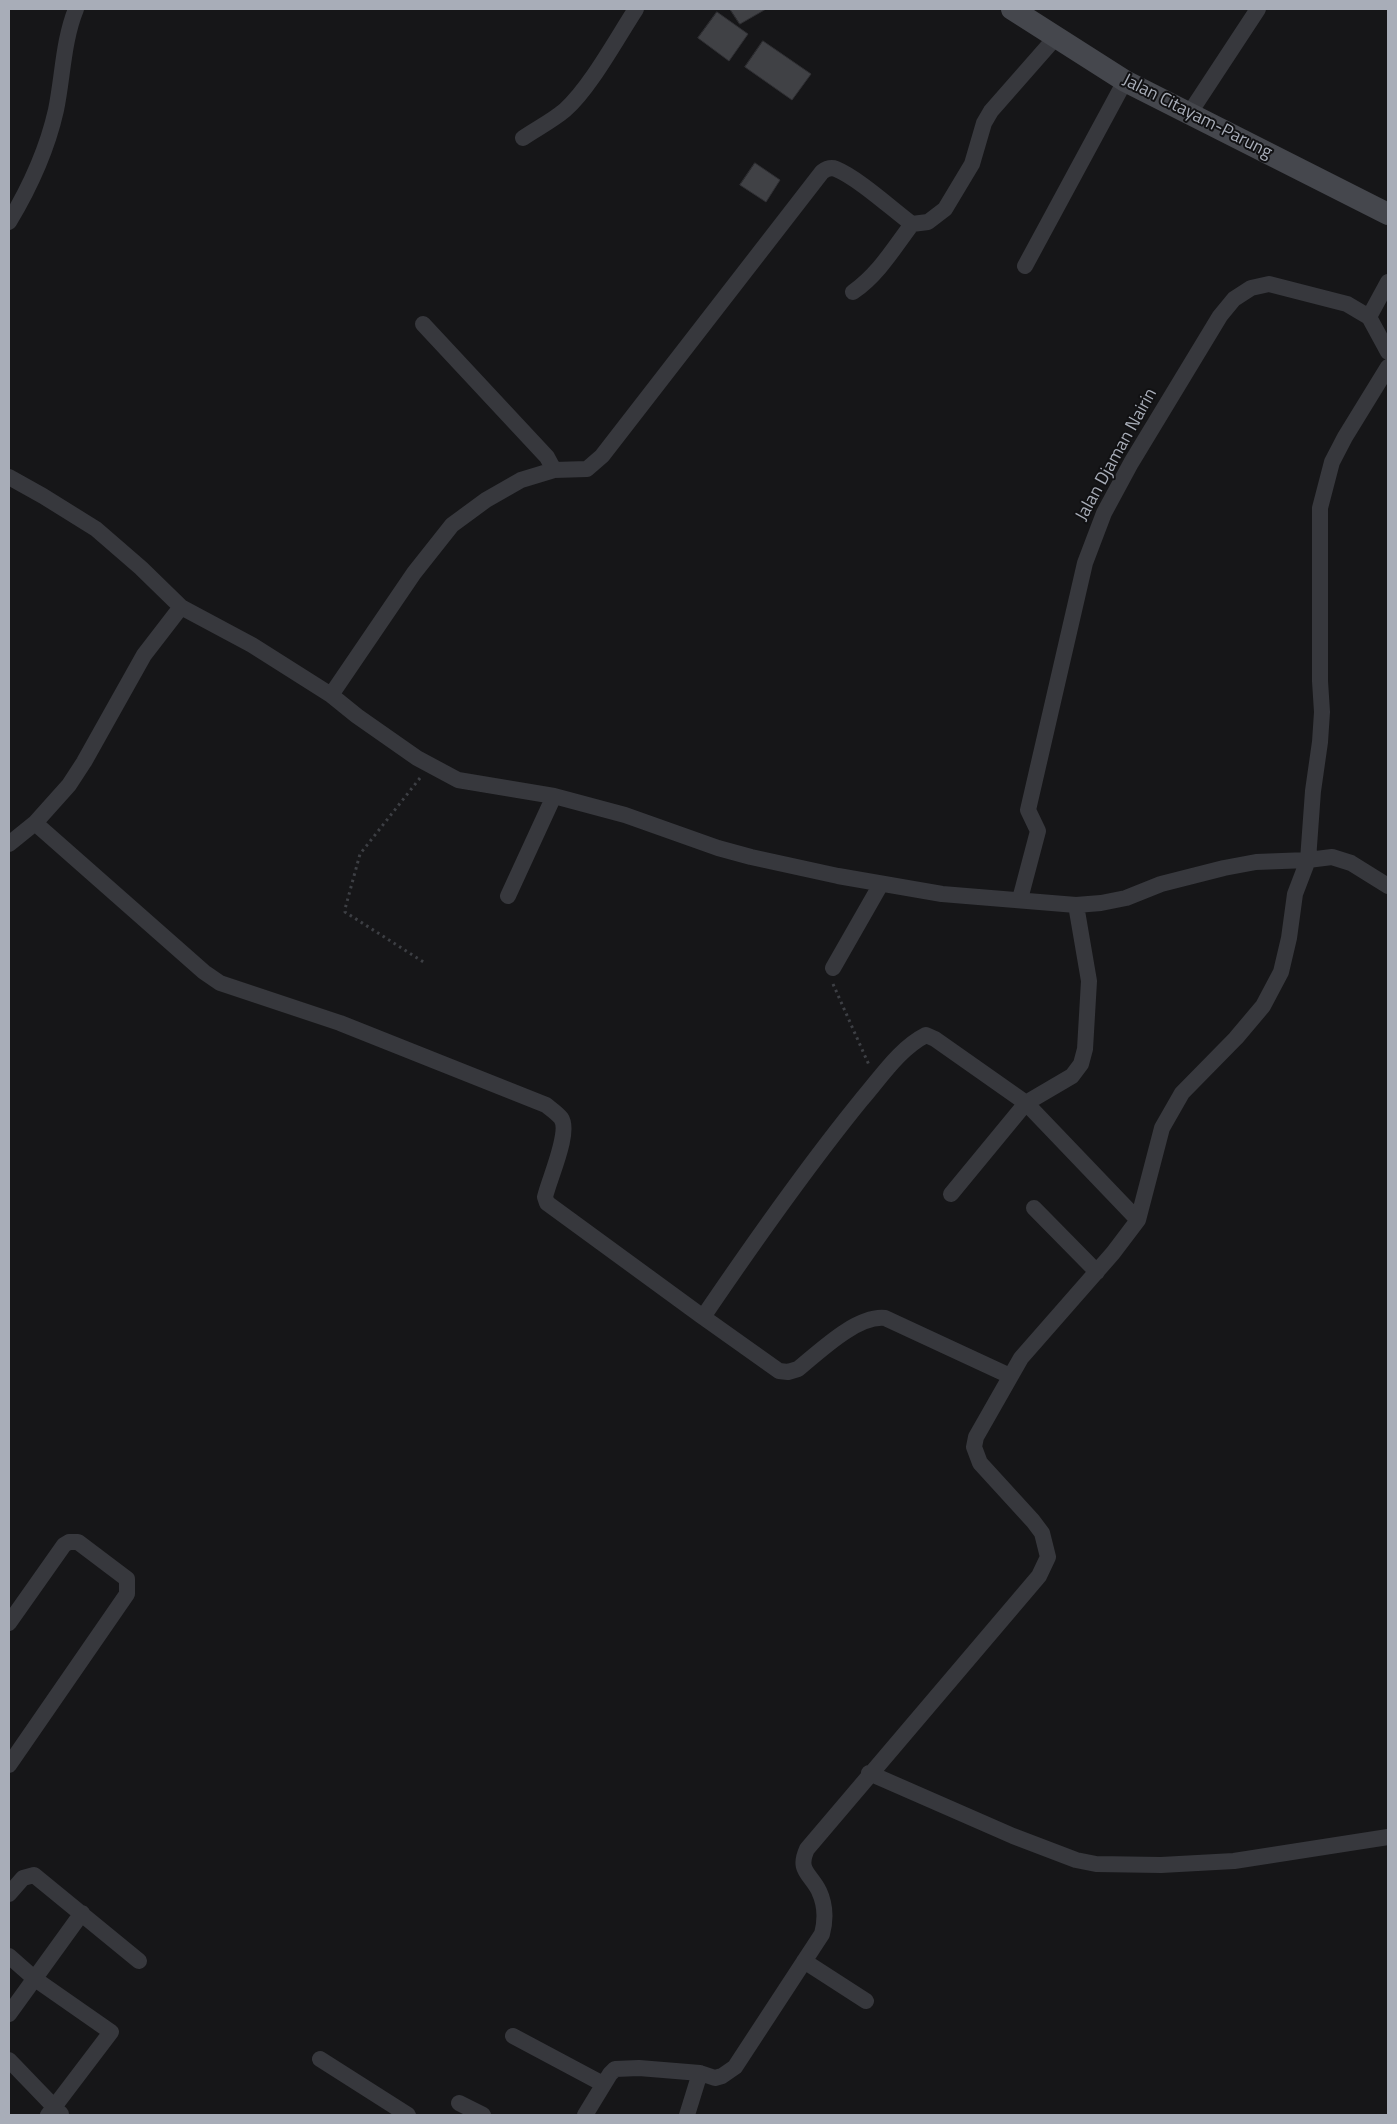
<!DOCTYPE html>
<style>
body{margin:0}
#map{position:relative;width:1397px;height:2124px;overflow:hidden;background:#161618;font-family:"Titillium Web",sans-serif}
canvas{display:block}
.frame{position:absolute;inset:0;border:10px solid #a8adb8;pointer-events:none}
</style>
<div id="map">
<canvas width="1397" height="2124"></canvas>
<div class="frame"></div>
</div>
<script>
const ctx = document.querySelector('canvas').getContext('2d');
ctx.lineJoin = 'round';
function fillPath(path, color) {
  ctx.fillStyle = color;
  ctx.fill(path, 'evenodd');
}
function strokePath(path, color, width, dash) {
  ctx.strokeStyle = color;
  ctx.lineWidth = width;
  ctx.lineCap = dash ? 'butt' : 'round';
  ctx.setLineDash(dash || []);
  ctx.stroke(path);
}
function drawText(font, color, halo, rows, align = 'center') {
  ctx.font = font + ' "Titillium Web",sans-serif';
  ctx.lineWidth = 4;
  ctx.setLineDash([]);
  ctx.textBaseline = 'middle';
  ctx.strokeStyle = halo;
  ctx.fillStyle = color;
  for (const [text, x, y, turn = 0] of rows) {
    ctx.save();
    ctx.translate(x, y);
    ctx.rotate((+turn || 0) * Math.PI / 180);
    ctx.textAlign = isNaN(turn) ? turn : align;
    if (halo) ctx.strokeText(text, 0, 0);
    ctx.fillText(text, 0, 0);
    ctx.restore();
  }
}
const building = new Path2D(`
 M730 9H766L740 24Z
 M717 12 748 34 729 61 698 38Z
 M763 41 811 74 792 100 745 67Z
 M755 163 780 180 766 202 740 185Z`);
fillPath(building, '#404145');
strokePath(building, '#303034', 1);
strokePath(new Path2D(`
 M420 778 360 854 345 909V912L425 963
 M833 984 869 1065`), '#3d3f44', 3, [2.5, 4]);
strokePath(new Path2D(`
 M1189 114 1258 9
 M523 138C536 129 552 121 565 110 590 88 617 38 636 9
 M9 222C30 187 47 150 56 110 63 76 63 41 76 9
 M1025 266 1125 81
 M1388 282 1369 317 1388 352
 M853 292C878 275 894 248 912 224
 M423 324 547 457 554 470 587 469 602 456 822 172C826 169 831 167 836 169 858 178 892 209 912 224L928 222 945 209 972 164 984 123 991 111 1056 37
 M9 477 43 496 96 529 141 568 181 607 252 645 331 695 357 716 417 758 458 780 554 796 625 815 718 848 751 857 838 876 942 894 1076 905 1101 903 1126 898 1161 884 1224 868 1256 862 1308 860 1332 857 1351 863 1388 886
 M331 695 414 573 452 525 486 500 521 480 554 470
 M35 823 204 972 220 983 340 1023 546 1105C551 1109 557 1113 561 1118 571 1132 549 1179 545 1197L547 1203 703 1317C754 1242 805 1169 862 1099 881 1077 900 1048 926 1035L935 1039 1026 1103 1138 1220
 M9 844 35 823 69 785 84 762 144 655 181 607
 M508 896 554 796
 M1020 899 1038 831 1028 810 1085 563 1104 513 1131 463 1220 316 1234 299 1251 288 1269 284 1347 304 1369 317
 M833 968 881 884
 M951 1194 1026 1103 1072 1076 1081 1064 1085 1049 1089 981 1076 905
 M1034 1208 1097 1272
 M703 1317 779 1371 788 1372 798 1369C820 1351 857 1315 885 1318L1010 1376
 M9 1623 64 1545 69 1542H78L127 1579V1594L9 1765
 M869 1773 1013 1836 1076 1860 1096 1864 1161 1865 1234 1861 1388 1837
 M9 1894 23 1878 34 1875 139 1961
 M9 1956 35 1979 111 2032 48 2115
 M804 1961 866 2001
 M9 2014 82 1913
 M513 2036 603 2084
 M320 2059 408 2115
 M9 2060 61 2114
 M459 2103 483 2115
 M585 2115 610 2074 615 2069 639 2068 700 2073 715 2078 722 2076 735 2067 822 1934C826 1919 826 1906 819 1891 810 1873 797 1871 807 1849L1039 1576 1048 1557 1042 1533 1033 1521 980 1463 974 1447 976 1437 1021 1358 1113 1253 1138 1220 1162 1128 1182 1093 1236 1038 1263 1006 1281 972 1289 938 1295 894 1308 860 1313 791 1320 742 1322 712 1320 681V508L1332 462 1345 437 1388 367
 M687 2115 700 2073`), '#37383d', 16);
strokePath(new Path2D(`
 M1012 9 1125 81 1388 214`), '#45474d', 22);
drawText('18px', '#a8adb8', '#111113', [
 ["Jalan Citayam-Parung",1197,117,27],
 ["Jalan Djaman Nairin",1117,455,-61]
]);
</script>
